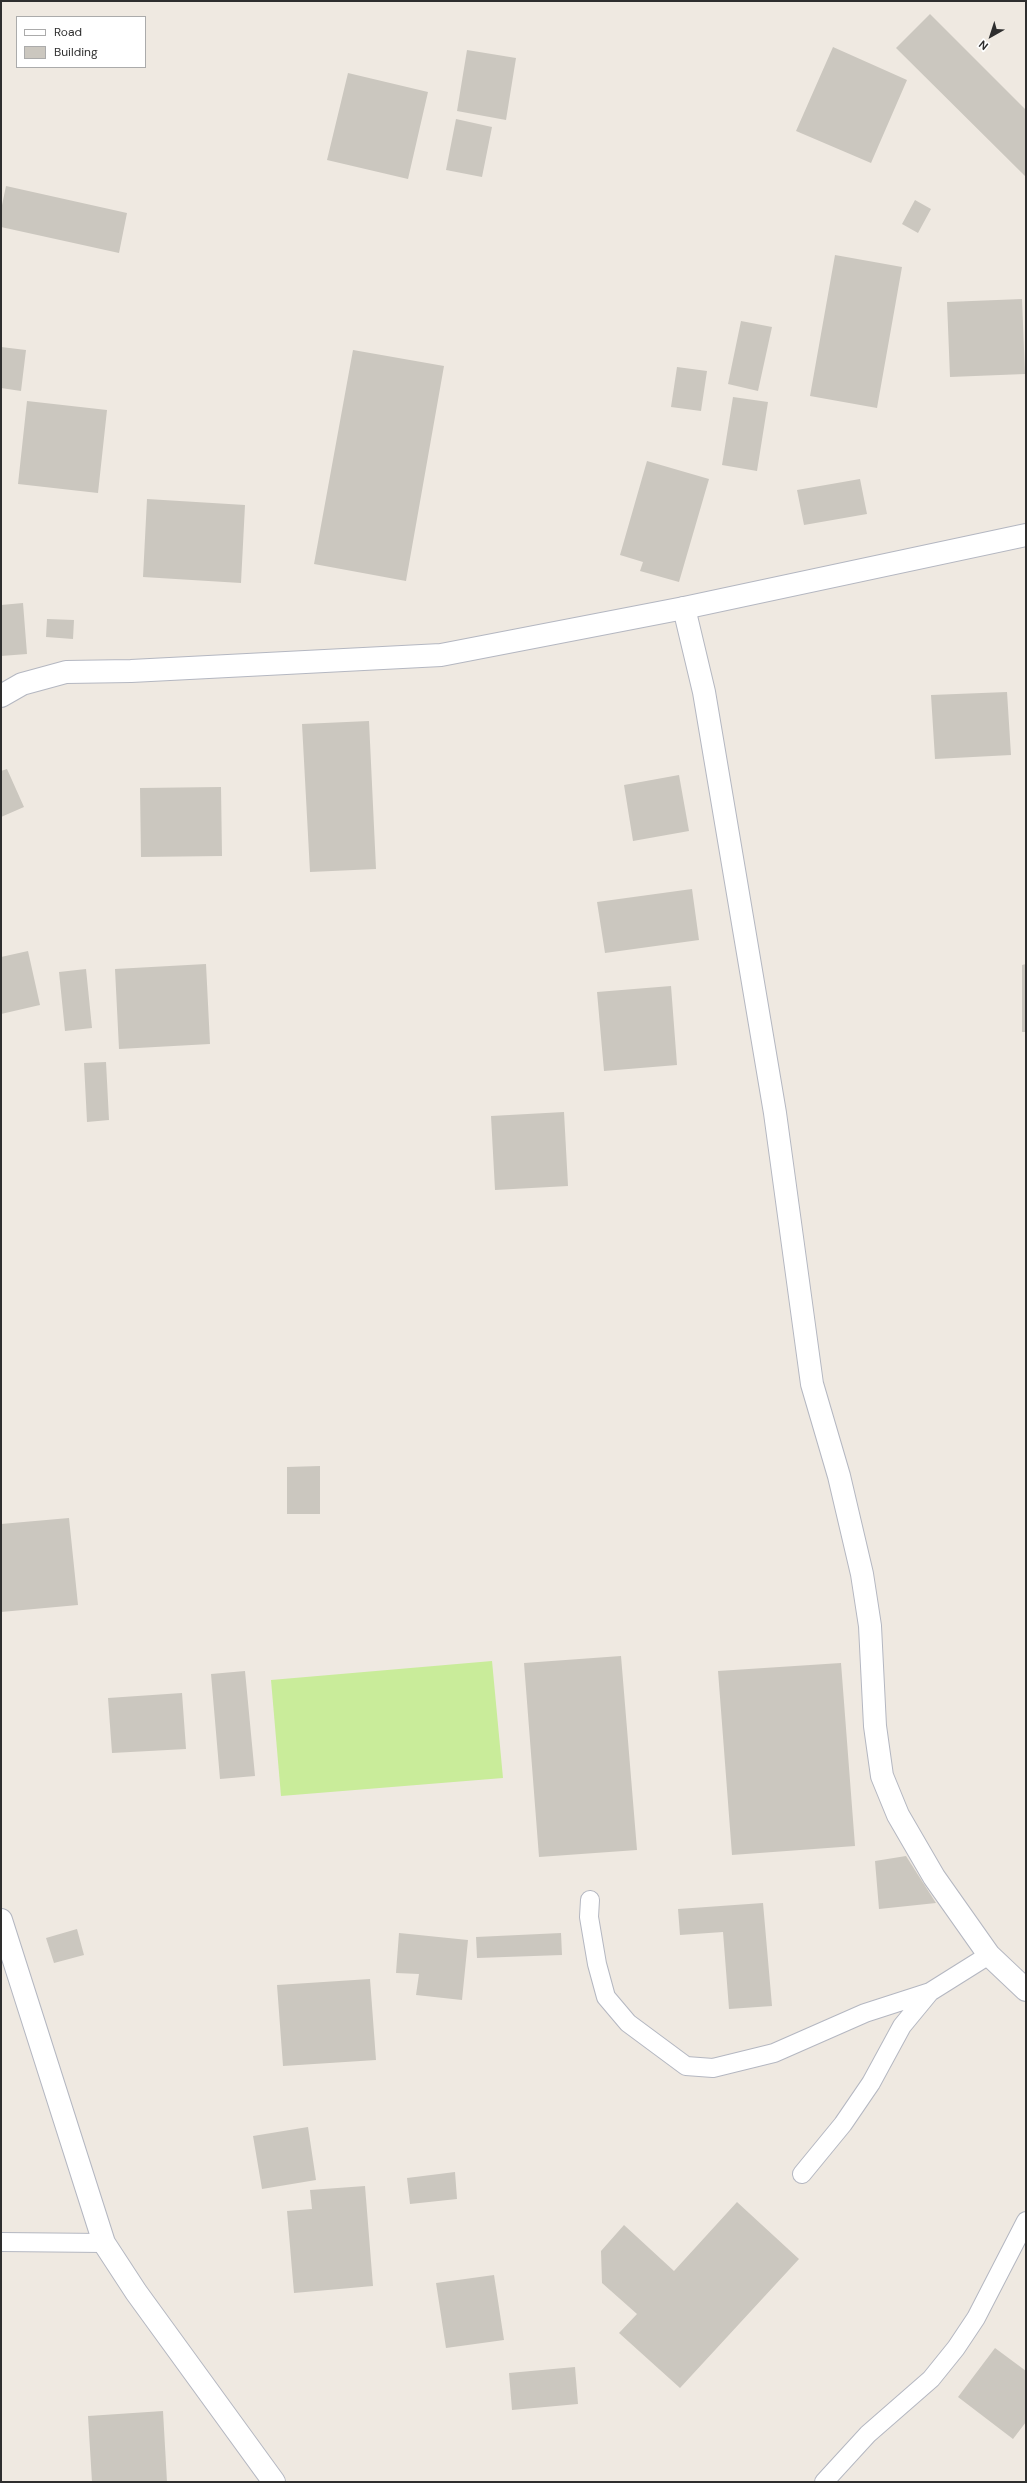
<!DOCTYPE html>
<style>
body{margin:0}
#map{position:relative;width:1027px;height:2483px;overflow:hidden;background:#efe9e1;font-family:"DM Sans",sans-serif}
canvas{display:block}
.frame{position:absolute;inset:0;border:2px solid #2e2e2e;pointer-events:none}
.legend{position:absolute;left:16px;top:16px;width:130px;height:52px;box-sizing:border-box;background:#fff;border:1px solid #ababab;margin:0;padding:5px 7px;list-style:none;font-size:12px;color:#2e2e2e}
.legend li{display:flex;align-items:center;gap:8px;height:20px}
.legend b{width:20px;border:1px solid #ababab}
.north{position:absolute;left:971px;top:16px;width:40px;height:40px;-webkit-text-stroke:3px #fff;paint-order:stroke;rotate:219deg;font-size:11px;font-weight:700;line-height:16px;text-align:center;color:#2e2e2e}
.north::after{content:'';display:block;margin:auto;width:14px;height:18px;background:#2e2e2e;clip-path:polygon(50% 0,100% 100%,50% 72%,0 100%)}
</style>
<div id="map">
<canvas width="1027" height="2483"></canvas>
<div class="frame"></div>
<ul class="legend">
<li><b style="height:5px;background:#fff"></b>Road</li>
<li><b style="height:11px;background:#cbc7bf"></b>Building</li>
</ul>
<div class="north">N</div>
</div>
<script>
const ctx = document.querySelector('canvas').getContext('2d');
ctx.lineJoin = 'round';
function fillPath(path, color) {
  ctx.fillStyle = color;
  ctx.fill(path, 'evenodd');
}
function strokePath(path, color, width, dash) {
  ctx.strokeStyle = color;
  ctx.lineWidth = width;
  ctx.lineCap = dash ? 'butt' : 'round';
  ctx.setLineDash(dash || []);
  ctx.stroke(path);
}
fillPath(new Path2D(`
 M492 1661 503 1778 281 1796 271 1680Z`), '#c9ec9a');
fillPath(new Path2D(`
 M930 14 1026 110V177L896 48Z
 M833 47 907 80 871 163 796 131Z
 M467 50 516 58 506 120 457 111Z
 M348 73 428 92 408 179 327 160Z
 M456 119 492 127 482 177 446 170Z
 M6 186 127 213 119 253 1 227V210Z
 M915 200 931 209 918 233 902 224Z
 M835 255 902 267 877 408 810 396Z
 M1022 299 1025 374 950 377 947 302Z
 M741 321 772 327 758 391 728 384Z
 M1 347 26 350 21 391 1 388Z
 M353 350 444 366 406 581 314 564Z
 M677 367 707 371 701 411 671 407Z
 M733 397 768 402 757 471 722 465Z
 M27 401 107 410 98 493 18 484Z
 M647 461 709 479 679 582 640 571 643 562 620 555Z
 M860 479 867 514 804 525 797 490Z
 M147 499 245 505 241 583 143 577Z
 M23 603 27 654 1 656V605Z
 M47 619 74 620 73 639 46 637Z
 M1007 692 1011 755 935 759 931 695Z
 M369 721 376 869 310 872 302 724Z
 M7 769 24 807 1 817V771Z
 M679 775 689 831 633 841 624 785Z
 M221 787 222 856 141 857 140 788Z
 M692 889 699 940 605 953 597 902Z
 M28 951 40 1005 1 1014V957Z
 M206 964 210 1044 119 1049 115 969Z
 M1026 964V1032H1022V965Z
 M86 969 92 1028 65 1031 59 972Z
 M671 986 677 1065 604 1071 597 992Z
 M106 1062 109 1120 87 1122 84 1063Z
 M564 1112 568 1186 495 1190 491 1116Z
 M320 1466V1514H287V1467Z
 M69 1518 78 1605 1 1612V1524Z
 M621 1656 637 1850 539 1857 524 1663Z
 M841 1663 855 1846 732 1855 718 1671Z
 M245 1671 255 1776 220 1779 211 1674Z
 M182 1693 186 1749 112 1753 108 1698Z
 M906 1856 936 1903 879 1909 875 1861Z
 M763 1903 772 2006 729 2009 723 1932 680 1935 678 1909Z
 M77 1929 84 1955 54 1963 46 1938Z
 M399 1933 468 1940 462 2000 416 1995 419 1974 396 1973Z
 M561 1933 562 1955 477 1958 476 1937Z
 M370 1979 376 2060 283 2066 277 1985Z
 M308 2127 316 2180 262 2189 253 2136Z
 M455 2172 457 2199 410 2204 407 2178Z
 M365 2186 373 2286 294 2293 287 2211 312 2209 310 2190Z
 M737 2202 799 2259 680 2388 619 2333 637 2314 602 2283 601 2251 624 2225 674 2271Z
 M494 2275 504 2340 446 2348 436 2283Z
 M995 2348 1026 2371V2422L1013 2439 958 2397Z
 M575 2367 578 2404 512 2410 509 2373Z
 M163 2411 167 2482H92L88 2416Z`), '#cbc7bf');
const service = new Path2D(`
 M590 1900 589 1917 597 1964 606 1997 628 2023 686 2066 713 2068 774 2053 865 2013 930 1992
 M802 2174 843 2124 871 2083 902 2026 930 1992 989 1955
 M1 2242 104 2243
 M824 2482 868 2434 931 2379 956 2348 976 2318 1026 2221`);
const minor = new Path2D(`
 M684 608 704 692 775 1113 812 1384 839 1476 862 1574 870 1626 875 1726 882 1776 898 1815 934 1877 989 1955 1026 1990
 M1 1920 104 2243 136 2292 274 2482`);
const tertiary = new Path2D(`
 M1 696 22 684 66 672 131 671 441 655 684 608 1026 535`);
strokePath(service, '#b4b7c1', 20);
strokePath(minor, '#b4b7c1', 24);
strokePath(tertiary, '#b4b7c1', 24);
strokePath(service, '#fff', 18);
strokePath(minor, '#fff', 22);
strokePath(tertiary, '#fff', 22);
</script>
